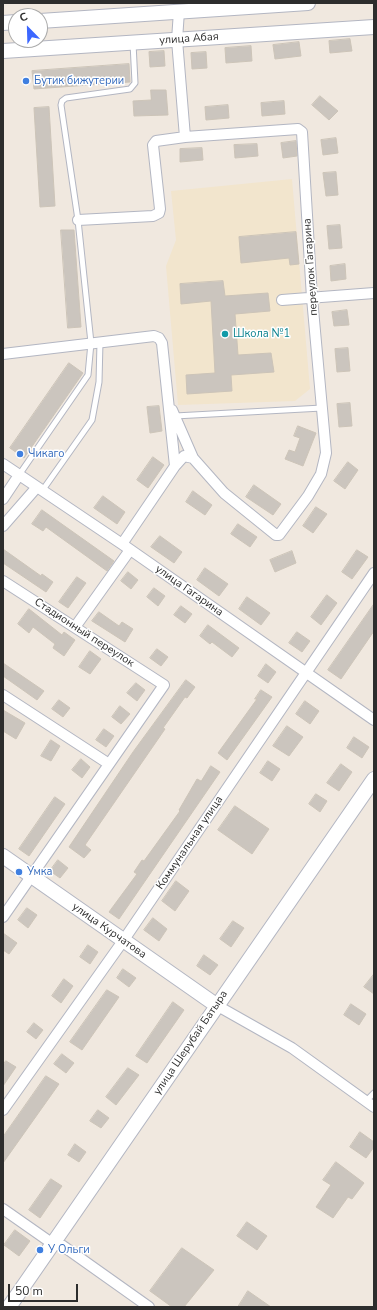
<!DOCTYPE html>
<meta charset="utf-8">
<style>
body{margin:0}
#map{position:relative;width:377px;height:1310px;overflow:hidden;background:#f0e8df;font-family:"Nunito Sans",sans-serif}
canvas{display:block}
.frame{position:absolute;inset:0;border:4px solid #2d2d2d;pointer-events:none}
.north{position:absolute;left:8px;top:8px;width:40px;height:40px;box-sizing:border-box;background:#fff;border:1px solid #ababab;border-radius:50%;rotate:337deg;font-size:11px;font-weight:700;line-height:16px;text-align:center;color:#2d2d2d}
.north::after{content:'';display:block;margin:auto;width:14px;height:18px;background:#3c67ff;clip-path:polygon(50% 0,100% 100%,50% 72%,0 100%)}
.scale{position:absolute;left:8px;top:1284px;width:70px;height:18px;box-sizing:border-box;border:2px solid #2d2d2d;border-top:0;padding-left:5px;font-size:12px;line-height:14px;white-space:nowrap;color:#2d2d2d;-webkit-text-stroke:3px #fff;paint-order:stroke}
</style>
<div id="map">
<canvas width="377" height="1310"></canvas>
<div class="frame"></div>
<div class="north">С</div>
<div class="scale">50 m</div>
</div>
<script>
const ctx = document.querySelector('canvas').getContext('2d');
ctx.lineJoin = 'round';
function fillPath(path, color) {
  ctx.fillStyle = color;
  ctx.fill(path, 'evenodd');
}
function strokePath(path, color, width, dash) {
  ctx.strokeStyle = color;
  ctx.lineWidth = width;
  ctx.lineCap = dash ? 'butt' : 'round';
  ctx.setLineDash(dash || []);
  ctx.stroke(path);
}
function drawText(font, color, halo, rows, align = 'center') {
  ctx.font = font + ' "Nunito Sans",sans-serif';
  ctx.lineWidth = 3;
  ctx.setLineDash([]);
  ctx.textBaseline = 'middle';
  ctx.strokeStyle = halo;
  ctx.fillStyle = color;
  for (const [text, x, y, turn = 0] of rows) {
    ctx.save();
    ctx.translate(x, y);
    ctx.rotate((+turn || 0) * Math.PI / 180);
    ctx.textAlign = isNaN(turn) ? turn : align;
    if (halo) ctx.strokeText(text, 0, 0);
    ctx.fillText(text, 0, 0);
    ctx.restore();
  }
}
fillPath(new Path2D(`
 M292 179 310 389 295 401 178 405 166 266 176 240 171 191Z`), '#f2e5cd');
const building = new Path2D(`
 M350 39 352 51 330 53 329 41Z
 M299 42 301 56 275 59 273 45Z
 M251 46 252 61 226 63 225 48Z
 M164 51 165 66 150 67 149 52Z
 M206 52 207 68 192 69 191 53Z
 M129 64 130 82 34 89 32 71Z
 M151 90H166L168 115 134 116 133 101 151 100Z
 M320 96 338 111 329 120 312 105Z
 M284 101 285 114 262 116 261 103Z
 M228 105 229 118 206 120 205 107Z
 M49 107 55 206 40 207 34 108Z
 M336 138 338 153 323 155 321 140Z
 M296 141 297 156 283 158 281 143Z
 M257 144 258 156 235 158 234 145Z
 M202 148 203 160 180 162V149Z
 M336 172 338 195 326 196 323 173Z
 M340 225 342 248 329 249 327 226Z
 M61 230H74L81 327 68 328Z
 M296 232 299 264 290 265 289 258 241 263 239 237Z
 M345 264 346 279 331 281 330 266Z
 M223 281 225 296 268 293 270 311 235 314 238 355 271 353 274 372 231 375 232 391 187 394 186 375 215 373 211 301 181 304 180 284Z
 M347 310 349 325 334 326 332 312Z
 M348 348 350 371 337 372 335 349Z
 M69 363 83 373 24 458 10 448Z
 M350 403 352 426 339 427 337 404Z
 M159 406 162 431 150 433 147 407Z
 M298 426 316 433 303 466 285 459 289 450 295 452 300 438 294 436Z
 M153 457 164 465 148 488 137 480Z
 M348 462 358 470 345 489 334 481Z
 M254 485 281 504 273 515 246 497Z
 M193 491 212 505 205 515 186 502Z
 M103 496 125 512 117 524 94 508Z
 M316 507 327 514 313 533 303 526Z
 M42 510 114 561 107 571 46 527 43 531 32 524Z
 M238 524 257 537 250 547 231 534Z
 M160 536 182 552 174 563 151 547Z
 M3 549 41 576 42 574 53 582 46 592 3 563Z
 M357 550 368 557 352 579 342 572Z
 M292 551 296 563 275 572 270 560Z
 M205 568 228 584 219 596 197 580Z
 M128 572 138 580 131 589 121 581Z
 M77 577 86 583 68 608 59 602Z
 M154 588 165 596 158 606 147 597Z
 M327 595 337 603 321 625 311 617Z
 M247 597 270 613 261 625 239 609Z
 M374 604V631L341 679 328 670Z
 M181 606 192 614 185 623 174 615Z
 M29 609 62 635 64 632 75 640 64 656 53 648 55 644 33 627 29 633 18 624Z
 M99 612 119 626 122 622 133 629 125 642 92 621Z
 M208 625 239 648 232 657 212 642 210 644 200 636Z
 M297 632 310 641 302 652 289 643Z
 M157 649 168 657 161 666 150 658Z
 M90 651 101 659 90 674 79 667Z
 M3 663 44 691 37 700 3 676Z
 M266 664 276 672 268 683 258 676Z
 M186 680 195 687 187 698 185 697 163 728 165 729 85 845 91 850 84 858 69 847 133 752Z
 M136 683 145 690 137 701 127 693Z
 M261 690 272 697 227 760 218 753 257 699H255Z
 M59 700 70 708 63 717 52 709Z
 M305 701 319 711 310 724 296 714Z
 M120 706 130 714 121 724 112 717Z
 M3 710 25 723 16 739 3 731Z
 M287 726 303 737 289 756 273 746Z
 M104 729 114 736 106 747 96 740Z
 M354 737 369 747 362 758 347 748Z
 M51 740 60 746 51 761 41 756Z
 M81 759 90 767 82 778 72 770Z
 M268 761 280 769 272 781 260 773Z
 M341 764 352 772 339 791 327 783Z
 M211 766 220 772 119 919 109 912 137 874 134 872 142 860 144 861 180 811 179 810 197 779 201 781Z
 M316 794 327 801 320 812 309 804Z
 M55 797 65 804 29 856 19 849Z
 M235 806 269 829 252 854 218 830Z
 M58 860 68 868 60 878 50 871Z
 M176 881 189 891 175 911 162 901Z
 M27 908 37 915 28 928 18 920Z
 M153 918 167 929 159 941 144 930Z
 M233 921 244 928 231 947 220 939Z
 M3 933 17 943 9 954 3 950Z
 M88 945 98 952 90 964 80 957Z
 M204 955 218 965 210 975 197 966Z
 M123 969 136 978 129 987 117 978Z
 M374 974V994L364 987Z
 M64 979 73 986 61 1003 52 996Z
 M107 990 119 997 82 1050 70 1042Z
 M173 1002 184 1010 147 1063 136 1056Z
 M351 1004 366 1014 359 1025 344 1015Z
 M34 1023 43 1030 36 1039 27 1032Z
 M62 1054 74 1063 66 1073 54 1064Z
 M6 1061 16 1067 3 1086V1065Z
 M128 1068 139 1075 116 1105 106 1097Z
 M46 1076 59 1084 3 1163V1137Z
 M98 1110 109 1118 101 1128 90 1121Z
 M360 1132 374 1142V1147L366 1158 350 1147Z
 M75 1144 86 1152 79 1162 68 1155Z
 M336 1162 364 1183 352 1199 348 1197 333 1218 316 1207 331 1185 323 1180Z
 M51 1179 62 1186 40 1218 29 1210Z
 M247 1222 267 1236 257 1250 237 1236Z
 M15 1230 30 1241 19 1256 4 1245Z
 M182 1248 214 1270 184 1307H172L150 1291Z
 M248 1291 271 1307H238Z`);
fillPath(building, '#cbc5be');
strokePath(building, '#ccc4b8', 1);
const lane = new Path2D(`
 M175 416 322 408
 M19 475 88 375 91 343 78 220 61 105 62 101 66 98 130 89 135 83 133 43
 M42 491 92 420 99 382 100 342
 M366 1101 374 1093`);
const street = new Path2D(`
 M78 220 153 216 159 213 160 209 153 145 156 141 185 137
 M282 300 374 293
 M3 354 154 336 159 338 162 343 175 466 122 544
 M172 410 193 458
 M3 464 122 544 374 720
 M175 466 184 456 193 458 224 493 276 535H279L308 496 321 474 326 453 312 298 302 132 298 129 185 137 177 40 179 11
 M3 499 19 475
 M3 526 37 487
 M3 581 164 685 3 917
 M75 627 130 550
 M3 695 109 764
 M216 1005 292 1048 374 1107
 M3 1110 123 941 374 573
 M3 1209 53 1244 63 1246 149 1307`);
const secondary = new Path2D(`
 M40 21 308 3
 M3 23 16 22
 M3 51 374 27
 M3 856 216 1005
 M9 1307 374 779`);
strokePath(lane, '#b3b6c2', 7);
strokePath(street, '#b3b6c2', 12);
strokePath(secondary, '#b3b6c2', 16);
strokePath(lane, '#fff', 5);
strokePath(street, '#fff', 10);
strokePath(secondary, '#fff', 14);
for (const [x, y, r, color] of [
 [26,81,4,"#3f7fe0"],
 [225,334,4,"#0f9aa8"],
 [20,454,4,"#3f7fe0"],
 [19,872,4,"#3f7fe0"],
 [40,1250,4,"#3f7fe0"]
]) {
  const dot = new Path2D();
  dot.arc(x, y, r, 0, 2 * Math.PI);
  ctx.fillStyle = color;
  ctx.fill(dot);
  strokePath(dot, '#fff', 1.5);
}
drawText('11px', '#2d2d2d', '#fff', [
 ["улица Абая",189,39,-4],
 ["переулок Гагарина",311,267,-94],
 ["улица Гагарина",189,591,35],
 ["Стадионный переулок",84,633,33],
 ["Коммунальная улица",190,843,-56],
 ["улица Курчатова",109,931,35],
 ["улица Шерубай Батыра",191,1043,-56]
]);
drawText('11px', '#366cbe', '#fff', [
 ["Бутик бижутерии",34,81],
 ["Чикаго",28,454],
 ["Умка",27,872],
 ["У Ольги",48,1250]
], 'left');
drawText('11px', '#0d838f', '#fff', [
 ["Школа №1",233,334]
], 'left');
</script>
